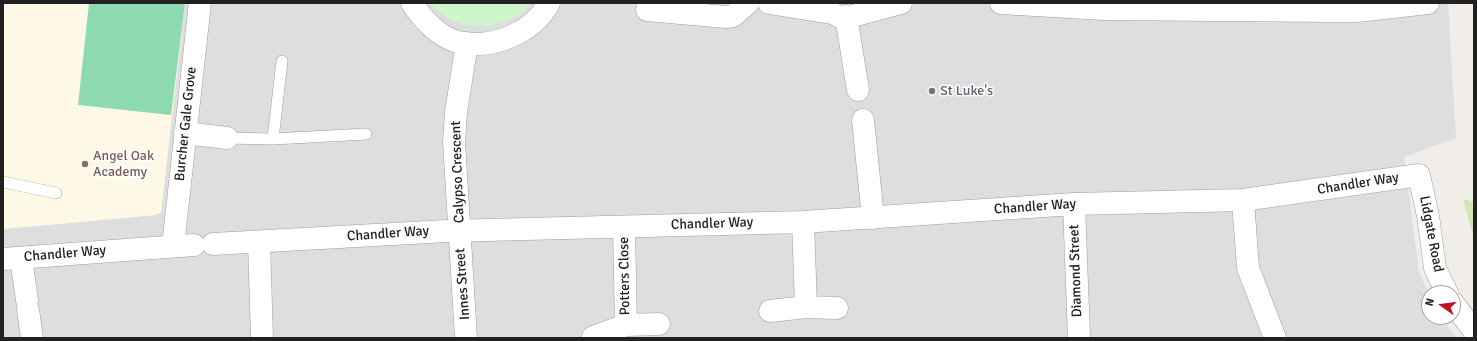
<!DOCTYPE html>
<style>
body{margin:0}
#map{position:relative;width:1477px;height:341px;overflow:hidden;background:#f1ede9;font-family:Signika,sans-serif}
canvas{display:block}
.frame{position:absolute;inset:0;border:4px solid #212121;pointer-events:none}
.north{position:absolute;left:1421px;top:285px;width:40px;height:40px;box-sizing:border-box;background:#fff;border:1px solid #a6a6a6;border-radius:50%;rotate:284deg;font-size:11px;font-weight:700;line-height:16px;text-align:center;color:#212121}
.north::after{content:'';display:block;margin:auto;width:14px;height:18px;background:#c3102b;clip-path:polygon(50% 0,100% 100%,50% 72%,0 100%)}
</style>
<div id="map">
<canvas width="1477" height="341"></canvas>
<div class="frame"></div>
<div class="north">N</div>
</div>
<script>
const ctx = document.querySelector('canvas').getContext('2d');
ctx.lineJoin = 'round';
function fillPath(path, color) {
  ctx.fillStyle = color;
  ctx.fill(path, 'evenodd');
}
function strokePath(path, color, width, dash) {
  ctx.strokeStyle = color;
  ctx.lineWidth = width;
  ctx.lineCap = dash ? 'butt' : 'round';
  ctx.setLineDash(dash || []);
  ctx.stroke(path);
}
function drawText(font, color, halo, rows, align = 'center') {
  ctx.font = font + ' Signika,sans-serif';
  ctx.lineWidth = 3;
  ctx.setLineDash([]);
  ctx.textBaseline = 'middle';
  ctx.strokeStyle = halo;
  ctx.fillStyle = color;
  for (const [text, x, y, turn = 0] of rows) {
    ctx.save();
    ctx.translate(x, y);
    ctx.rotate((+turn || 0) * Math.PI / 180);
    ctx.textAlign = isNaN(turn) ? turn : align;
    if (halo) ctx.strokeText(text, 0, 0);
    ctx.fillText(text, 0, 0);
    ctx.restore();
  }
}
fillPath(new Path2D(`
 M185 3H1448L1456 138 1404 157 1419 272 1429 294V317H1441L1456 338H3V229L156 215 161 212Z`), '#dfdede');
fillPath(new Path2D(`
 M3 3H185L161 212 156 215 3 229Z`), '#fdf9e6');
fillPath(new Path2D(`
 M1463 199 1474 202V237L1473 235Z`), '#d4e6b3');
fillPath(new Path2D(`
 M430 3H530C525 12 515 17 506 21 478 32 450 25 430 3Z`), '#cef6ca');
fillPath(new Path2D(`
 M89 3H185L171 115 78 105Z`), '#8dd9b0');
const lane = new Path2D(`
 M227 138 273 139 366 134
 M273 139 282 61
 M3 182 56 193`);
const street = new Path2D(`
 M412 3C422 19 439 37 458 42 492 50 533 33 549 3
 M769 3 832 13 840 17 846 16 849 17 901 3
 M1001 3 1104 9 1330 11H1357L1428 3
 M647 10 726 17 733 16 748 3
 M846 16 858 90
 M863 120 873 218
 M185 133 227 138
 M1243 200 1248 268 1275 338
 M1074 204 1079 338
 M803 222 806 307
 M624 227 626 325
 M259 242 262 338
 M213 244 447 231 803 222 1074 204 1243 200 1419 175 1428 216 1435 268 1447 293
 M173 246 200 3
 M21 258 27 300
 M3 259 194 245
 M1453 303 1474 331
 M28 310 32 338
 M770 311 806 307 837 308
 M593 337 626 325 659 324
 M466 338 454 142 456 112 467 43`);
strokePath(lane, '#9e9e9e', 12);
strokePath(street, '#9e9e9e', 23);
strokePath(lane, '#fff', 11);
strokePath(street, '#fff', 22);
for (const [x, y, r, color] of [
 [932,91,4,"#6b7280"],
 [85,164,4,"#8d6e63"]
]) {
  const dot = new Path2D();
  dot.arc(x, y, r, 0, 2 * Math.PI);
  ctx.fillStyle = color;
  ctx.fill(dot);
  strokePath(dot, '#fff', 1.5);
}
drawText('14px', '#5b616d', '#fff', [
 ["St Luke's",940,91]
], 'left');
drawText('14px', '#212121', '#fff', [
 ["Burcher Gale Grove",186,124,-84],
 ["Calypso Crescent",458,172,-92],
 ["Chandler Way",1358,184,-9],
 ["Chandler Way",1035,207,-4],
 ["Chandler Way",712,224,-2],
 ["Chandler Way",388,234,-4],
 ["Lidgate Road",1431,234,79],
 ["Chandler Way",65,254,-5],
 ["Diamond Street",1076,271,-92],
 ["Potters Close",625,276,-91],
 ["Innes Street",463,284,-94]
]);
drawText('14px', '#785e54', '#fff', [
 ["Angel Oak",93,156],
 ["Academy",93,172]
], 'left');
</script>
